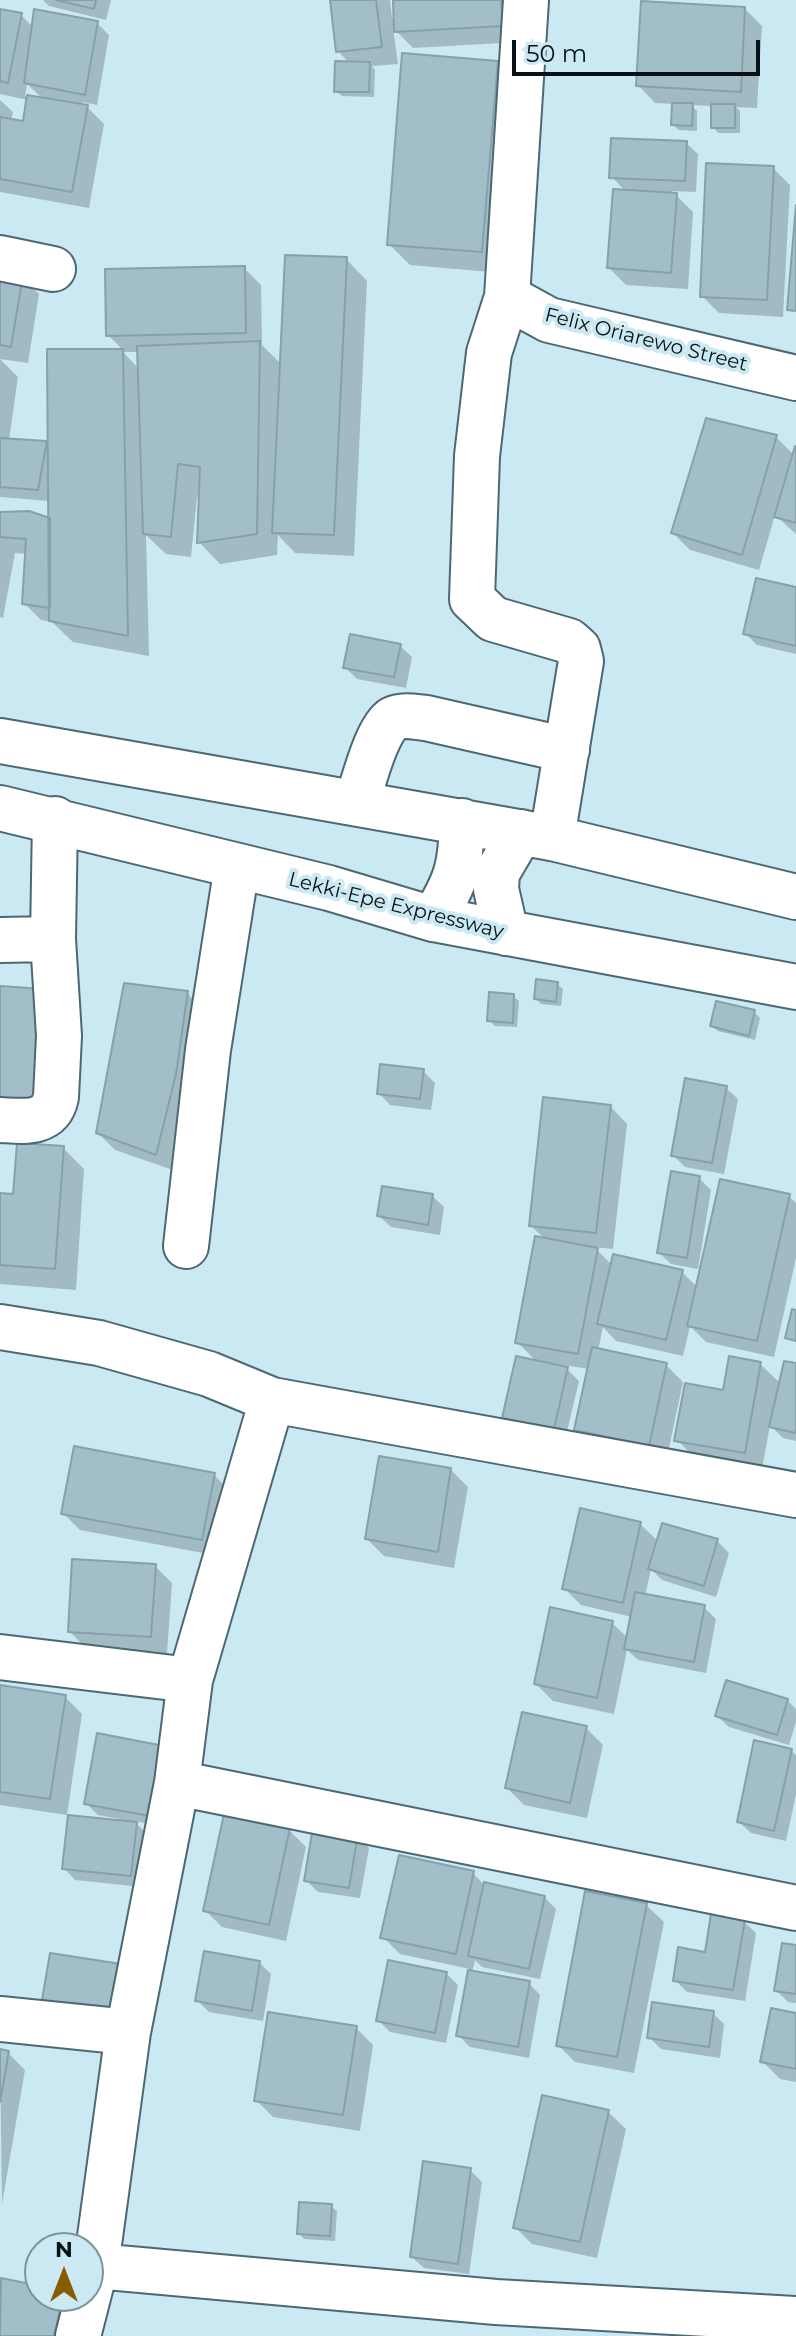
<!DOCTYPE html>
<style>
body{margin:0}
#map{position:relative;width:796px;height:2336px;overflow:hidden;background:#cbe9f3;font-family:Montserrat,sans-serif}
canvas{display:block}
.north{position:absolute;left:24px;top:2232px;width:80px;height:80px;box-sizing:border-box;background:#cbe9f3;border:2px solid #7d939b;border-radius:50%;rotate:0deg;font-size:22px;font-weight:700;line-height:32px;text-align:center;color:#081216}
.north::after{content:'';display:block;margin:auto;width:28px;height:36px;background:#8b5901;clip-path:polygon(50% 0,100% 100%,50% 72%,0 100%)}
.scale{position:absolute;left:512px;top:40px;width:248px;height:36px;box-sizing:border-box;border:4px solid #081216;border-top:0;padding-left:10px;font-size:24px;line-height:28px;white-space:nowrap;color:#081216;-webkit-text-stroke:6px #cbe9f3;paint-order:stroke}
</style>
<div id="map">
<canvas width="796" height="2336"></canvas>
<div class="north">N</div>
<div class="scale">50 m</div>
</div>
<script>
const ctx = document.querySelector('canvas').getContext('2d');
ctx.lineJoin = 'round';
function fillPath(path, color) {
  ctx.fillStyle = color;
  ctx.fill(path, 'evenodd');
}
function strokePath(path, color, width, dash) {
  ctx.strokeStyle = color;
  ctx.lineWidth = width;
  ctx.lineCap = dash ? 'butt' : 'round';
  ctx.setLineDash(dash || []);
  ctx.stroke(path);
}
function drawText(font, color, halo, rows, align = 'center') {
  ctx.font = font + ' Montserrat,sans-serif';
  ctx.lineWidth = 8;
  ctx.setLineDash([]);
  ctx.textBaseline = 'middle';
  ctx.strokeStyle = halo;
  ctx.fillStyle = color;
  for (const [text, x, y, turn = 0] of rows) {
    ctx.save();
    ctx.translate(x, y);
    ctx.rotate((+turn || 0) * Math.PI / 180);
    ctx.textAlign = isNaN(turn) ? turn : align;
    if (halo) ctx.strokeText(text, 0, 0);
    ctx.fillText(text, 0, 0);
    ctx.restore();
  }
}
fillPath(new Path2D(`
 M43 0H111L106 20 49 6Z
 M332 0H390L392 18 396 17 395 0H517L519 42 413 48 393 28 398 64 372 66 375 70 374 97 342 96 336 91 350 64 338 51Z
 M745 9 762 26 757 108 736 107 740 111V133H718L713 127V106L691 105 697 111V131L679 130 673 125 674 104 655 103 638 85Z
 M0 11 21 15 34 28 97 23 109 35 97 105 82 102 104 124 89 208 0 192V100L13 112 11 121 24 123 28 100 0 94ZM27 84 43 99 25 96Z
 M497 63 518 84 502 273 410 265 389 244Z
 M686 143 698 154 696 192 672 191 693 212 688 289 626 285 609 268 626 192 612 177Z
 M773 168 790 185 783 317 719 313 702 296Z
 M346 259 367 281 354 556 295 553 278 535 277 555 220 564 199 542 201 498 197 497 191 557 166 554 146 535 149 656 73 642 52 622 41 620 24 603 27 554 15 553 3 618 0 617V514L50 521V501L0 497V273L22 277 39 294 28 363 0 359 18 377 9 440 46 443 50 446 49 351H124L108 335 244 268 261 285 262 345 282 365ZM123 352H139V369Z
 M776 437 794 455 796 450V534L775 515 759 570 690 550 673 533Z
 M796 589V654L757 645 745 633Z
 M400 646 412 657 406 688 357 679 345 667Z
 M557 984 563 989 561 1006 541 1004 536 998Z
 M187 993 204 1010 173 1170 115 1150 98 1133Z
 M513 996 519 1001 517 1027 495 1026 489 1020Z
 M754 1012 760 1018 755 1040 718 1031 712 1026Z
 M423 1071 435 1083 431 1110 390 1105 379 1093Z
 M726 1088 738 1099 724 1174 685 1167 673 1155Z
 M610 1106 627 1124 613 1249 594 1247 613 1266 682 1272 698 1288 789 1196 796 1203V1258L774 1357 706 1342 690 1326 683 1356 616 1341 603 1327 598 1351 666 1365 683 1382 666 1462 593 1447 576 1430 589 1369 563 1365 579 1381 565 1440 516 1429 504 1417 537 1362 517 1342 546 1240 531 1226Z
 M63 1148 84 1169 76 1290 0 1284V1195L15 1196Z
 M699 1178 711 1190 698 1269 671 1264 659 1253Z
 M432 1196 444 1207 440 1235 391 1227 379 1216Z
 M760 1364 781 1384 796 1365V1441L783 1438 770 1425 762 1469 694 1457 677 1440 725 1392Z
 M451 1470 468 1487 454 1568 384 1556 367 1539Z
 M214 1475 231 1492 219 1556 80 1530 63 1513Z
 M640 1524 659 1542 717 1541 729 1553 716 1597 662 1580 651 1569 645 1596 704 1607 716 1619 706 1673 638 1660 627 1650 614 1714 553 1701 536 1684 612 1623 628 1638 632 1617 581 1605 564 1588Z
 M155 1566 172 1583 167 1654 87 1649 70 1632Z
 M0 1687 65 1697 82 1714 67 1815 0 1805Z
 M787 1700 796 1709V1722L789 1745 729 1727 717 1716Z
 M586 1728 603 1745 587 1818 524 1805 507 1788Z
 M99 1736 162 1826 134 1821 148 1835 142 1887 75 1880 64 1868 120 1822V1819L98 1815 86 1803Z
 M791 1750 796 1755V1794L786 1841 751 1833 739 1822Z
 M289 1830 306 1847 286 1941 222 1927 205 1910Z
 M357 1836 369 1848 360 1898 318 1892 306 1880Z
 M473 1873 484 1885 544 1897 556 1909 540 1979 482 1967 475 1960 472 1973 529 1983 540 1995 529 2058 470 2047 458 2035 470 1969 400 1954 383 1937Z
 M646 1905 664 1922 634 2073 575 2062 558 2045Z
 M744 1922 756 1933 745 2001 687 1992 675 1980Z
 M796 1947V2003L788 2002 776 1990Z
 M259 1962 271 1974 263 2021 209 2012 198 2001Z
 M446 1973 458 1985 446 2043 390 2032 378 2020Z
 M713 2013 724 2024 720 2058 661 2049 649 2037Z
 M796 2015V2082L780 2079 763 2062Z
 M356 2028 373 2045 360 2131 273 2117 256 2100Z
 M0 2051 8 2053 25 2070 2 2204Z
 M608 2112 626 2129 597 2258 532 2244 515 2227Z
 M470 2170 482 2182 469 2274 424 2268 412 2257Z
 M331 2206 337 2211 335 2241 304 2239 299 2233Z
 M2 2280 40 2288V2296H66L74 2336H0Z`), '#0003');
const building = new Path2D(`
 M56 0H96L94 9Z
 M330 0H376L382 47 336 52Z
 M393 0H501L503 26 394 32Z
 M641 1 745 7 741 92 636 86Z
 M0 9 22 13 8 83 0 81Z
 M34 9 98 21 85 95 24 83Z
 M402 53 498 61 482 252 387 245Z
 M335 61 370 62 369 92H334Z
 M27 95 88 105 72 192 0 179V117L23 121Z
 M672 103H693L692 126 671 125Z
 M711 104H735V128H711Z
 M611 138 687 141 685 181 609 178Z
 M706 163 774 166 767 300 700 297Z
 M613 189 677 193 671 273 607 268Z
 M796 205V311L787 310Z
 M285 255 347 257 334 535 272 533Z
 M245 266 246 333 106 336 105 269Z
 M0 271 23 275 11 347 0 345Z
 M260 341 257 534 197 543 200 467 178 464 171 537 143 534 137 346Z
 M47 349H123L128 636 49 621Z
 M706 418 777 435 742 555 671 533Z
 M0 438 47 441 38 490 0 487Z
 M795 446 796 447V523L774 517Z
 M29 511 50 518V608L22 604 26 539 0 537V512Z
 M756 578 796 587V646L743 634Z
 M350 634 401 644 394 677 343 668Z
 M536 979 558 982 556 1002 534 999Z
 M124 983 188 991 176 1074 156 1155 96 1133Z
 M0 986 44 989 36 1105 0 1102Z
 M489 992 514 994 513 1023 487 1021Z
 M716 1001 755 1010 749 1036 710 1026Z
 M380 1064 424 1069 420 1099 377 1094Z
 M685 1078 727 1086 712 1163 671 1156Z
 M543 1097 611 1105 596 1233 529 1226Z
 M17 1143 64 1146 55 1269 0 1265V1193L13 1194Z
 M671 1171 700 1176 687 1258 657 1253Z
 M720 1179 790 1194 757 1341 687 1326Z
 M382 1186 433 1194 428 1225 377 1216Z
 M535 1236 598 1248 578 1354 515 1343Z
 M613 1254 683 1270 666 1340 597 1324Z
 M792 1309 796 1310V1341L785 1338Z
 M592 1347 667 1363 649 1446 574 1430Z
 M516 1356 568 1367 554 1429 502 1418Z
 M729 1356 761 1362 745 1453 674 1441 685 1383 723 1390Z
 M784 1361 796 1363V1433L769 1427Z
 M74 1446 215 1473 202 1540 61 1514Z
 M379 1456 451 1468 438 1552 365 1539Z
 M580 1508 641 1522 623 1603 562 1589Z
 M662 1523 718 1539 704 1586 648 1569Z
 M72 1559 156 1564 151 1637 68 1632Z
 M635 1592 705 1605 694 1662 624 1649Z
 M550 1607 613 1621 597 1698 534 1684Z
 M726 1680 788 1699 777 1735 715 1716Z
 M0 1685 66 1695 50 1799 0 1792Z
 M522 1712 587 1726 570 1803 505 1788Z
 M97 1733 164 1746 150 1816 84 1804Z
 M754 1740 792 1749 774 1831 737 1822Z
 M224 1814 290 1828 269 1925 203 1911Z
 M68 1815 137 1822 131 1876 62 1869Z
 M313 1827 358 1834 349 1888 304 1881Z
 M399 1855 474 1871 456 1954 380 1938Z
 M484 1882 545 1896 529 1969 468 1956Z
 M585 1891 647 1903 617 2057 556 2046Z
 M711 1914 745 1920 733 1990 673 1981 678 1947 705 1952Z
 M782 1943 796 1945V1994L774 1991Z
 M204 1951 260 1961 252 2011 195 2001Z
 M50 1953 121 1964 113 2011 42 2000Z
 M388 1960 447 1972 435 2033 376 2021Z
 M468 1970 530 1981 518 2047 456 2036Z
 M652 2002 714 2011 709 2047 647 2038Z
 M771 2008 796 2013V2069L760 2062Z
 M268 2012 357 2026 343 2115 254 2101Z
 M0 2049 9 2051 0 2102Z
 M542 2095 609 2110 580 2242 513 2228Z
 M423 2161 471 2168 458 2264 410 2257Z
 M299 2202 332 2204 330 2236 297 2234Z
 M1 2278 40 2286V2296H63L54 2336H0Z`);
fillPath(building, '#a2bec9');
strokePath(building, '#85a1ab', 2);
const minor = new Path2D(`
 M526 0 507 297 549 320 796 378
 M0 258 53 269
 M507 297 489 353 477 456 472 599 493 619 569 641 578 649 581 661 552 838
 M357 802C363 784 377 728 393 719 402 714 416 717 426 718L567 750
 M0 940 53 939
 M0 1120C22 1121 50 1126 56 1097L59 1036 53 939 55 819
 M186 1246 208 1050 237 866
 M0 1327 99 1343 209 1374 272 1400
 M0 1657 190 1680
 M177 1783 796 1908
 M0 2019 128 2032
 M96 2266 496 2302 796 2319
 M78 2336 96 2266 128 2032 177 1783 190 1680 272 1400 796 1495`);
const highway = new Path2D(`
 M0 741 552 838 796 897
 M0 808 329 888 433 919 796 987
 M433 919C457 881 461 865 462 821
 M506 933 496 889 497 873 521 832`);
strokePath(minor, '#4e6872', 48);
strokePath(highway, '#4e6872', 48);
strokePath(minor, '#fff', 44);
strokePath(highway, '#fff', 44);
drawText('20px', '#081216', '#cbe9f3', [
 ["Felix Oriarewo Street",646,340,14],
 ["Lekki-Epe Expressway",396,906,14]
]);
</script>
